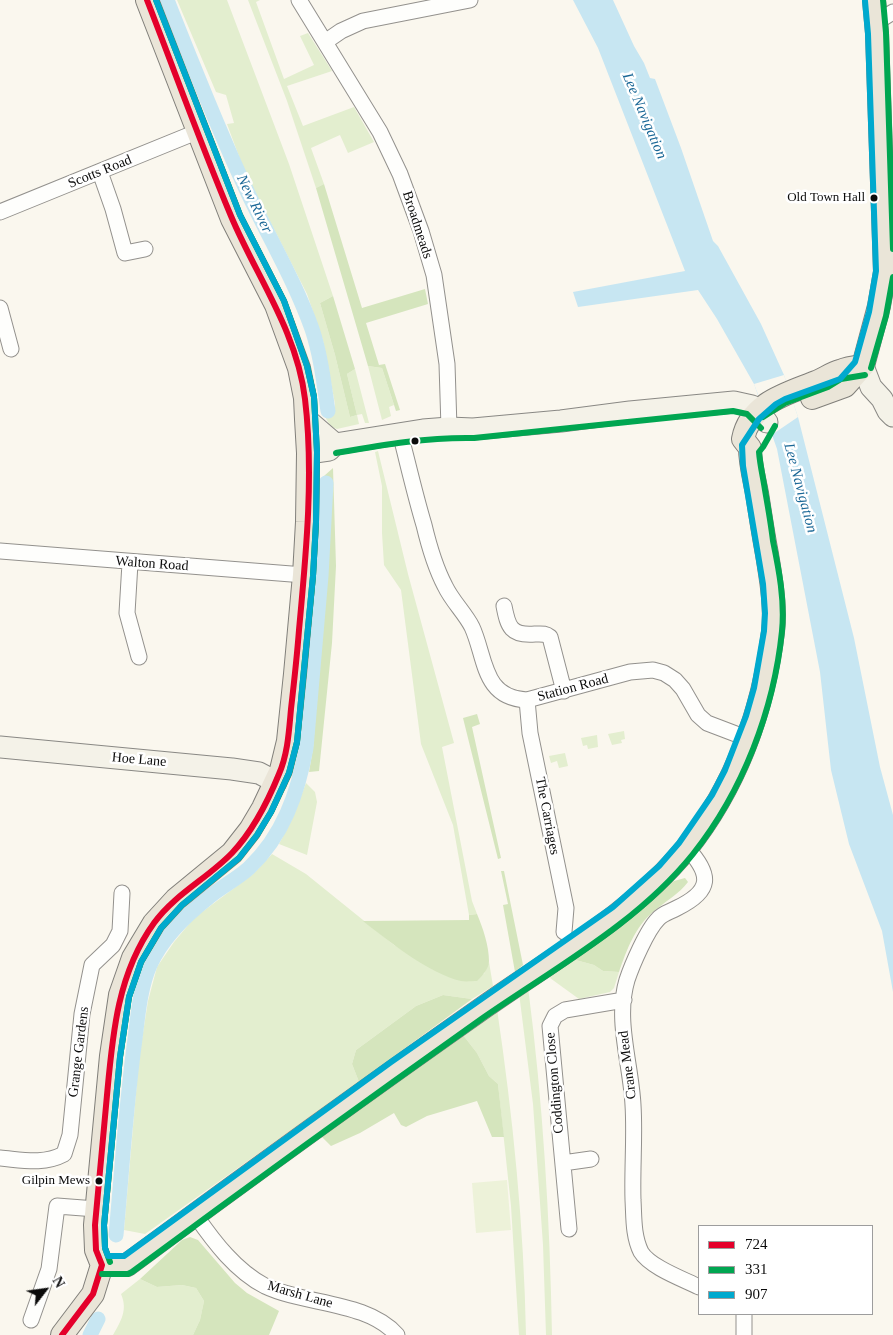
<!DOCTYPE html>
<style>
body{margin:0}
#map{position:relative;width:893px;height:1335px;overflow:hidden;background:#faf7ee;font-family:"Times New Roman",serif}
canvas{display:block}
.legend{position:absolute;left:698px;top:1225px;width:175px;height:90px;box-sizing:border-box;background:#fff;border:1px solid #9d9d9d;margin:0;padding:6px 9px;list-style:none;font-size:15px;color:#0b0b0b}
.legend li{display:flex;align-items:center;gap:10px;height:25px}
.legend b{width:25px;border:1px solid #9d9d9d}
.north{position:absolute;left:20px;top:1265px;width:50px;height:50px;-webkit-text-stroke:4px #fff;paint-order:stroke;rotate:60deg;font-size:14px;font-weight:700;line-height:20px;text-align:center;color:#0b0b0b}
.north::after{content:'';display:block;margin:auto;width:18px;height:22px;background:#0b0b0b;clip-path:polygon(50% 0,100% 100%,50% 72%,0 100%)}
</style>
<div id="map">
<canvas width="893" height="1335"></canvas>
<ul class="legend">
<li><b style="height:6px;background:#e4002b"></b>724</li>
<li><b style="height:6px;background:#00a651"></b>331</li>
<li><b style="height:6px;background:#00a9ce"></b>907</li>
</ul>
<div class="north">N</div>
</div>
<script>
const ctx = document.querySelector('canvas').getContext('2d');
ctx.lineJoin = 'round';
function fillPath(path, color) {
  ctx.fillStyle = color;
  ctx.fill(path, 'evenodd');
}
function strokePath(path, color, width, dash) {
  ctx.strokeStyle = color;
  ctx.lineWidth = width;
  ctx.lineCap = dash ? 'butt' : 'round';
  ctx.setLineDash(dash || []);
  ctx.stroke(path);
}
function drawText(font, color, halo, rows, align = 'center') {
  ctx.font = font + ' "Times New Roman",serif';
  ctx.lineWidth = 5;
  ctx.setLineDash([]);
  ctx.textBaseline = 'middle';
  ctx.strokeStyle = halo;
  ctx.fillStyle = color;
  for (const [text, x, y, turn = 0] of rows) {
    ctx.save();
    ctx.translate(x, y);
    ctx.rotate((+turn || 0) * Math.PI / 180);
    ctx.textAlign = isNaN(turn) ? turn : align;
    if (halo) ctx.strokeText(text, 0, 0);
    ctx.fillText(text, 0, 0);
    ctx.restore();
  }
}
fillPath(new Path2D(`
 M177 0H227L289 164 333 296 320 303 335 355 350 417 357 415 347 374 355 369 369 423H365L362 414 357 415 359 424 337 429C329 427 326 419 323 411H335V404L323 341 307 294 244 170 227 124 234 123 226 95 216 92Z
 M248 0H260L256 2 284 79 314 65 300 36 308 33 332 71 287 86 303 126 354 107 374 142 348 153 340 135 311 148 324 184 316 188 287 101Z
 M368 366 382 368 394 405 389 407 391 416 382 420Z
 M378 451 408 574 454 743 442 747 472 901 477 914 469 915 453 825 421 744 401 590 384 565 382 533V486L375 452Z
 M624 731 625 739 621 740 622 743 612 745 608 734Z
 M597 735 598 747 588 749 587 745 583 746 581 738Z
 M565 753 568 766 559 768 557 761 551 763 549 756Z
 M306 783 315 792 317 802 307 855 279 844 292 819Z
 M272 854 306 874 394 945 434 970 484 974 489 962 493 986 472 999 443 995 416 1006 356 1050 352 1064 359 1082 145 1234 124 1230 139 1058 148 1001 157 967 174 942 194 918 253 874Z
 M572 959 594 965 603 971 619 972 614 988 610 992 579 999 550 978 553 970Z
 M528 987C543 1102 550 1219 552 1335H546L543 1245 533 1104 519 993Z
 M497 1009C513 1117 524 1226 526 1335H519L511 1206 498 1084 489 1076 477 1053 463 1035Z
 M140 1279 157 1287 182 1285 196 1288 204 1301 200 1320 193 1335H113C121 1321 128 1310 121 1294Z`), '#e3eecf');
fillPath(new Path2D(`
 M324 184 362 308 425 289 428 304 366 323 379 365 385 364 400 410 396 411 382 368 368 366 316 188Z
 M333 296 355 369 347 374 357 415 350 417 335 355 320 303Z
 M333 468 336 566 332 643 319 771 309 772 313 748 327 576 329 483H322L324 476Z
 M477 714 480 724 472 727 501 858 498 859 463 718Z
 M501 871H504L523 965 515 972 503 905 508 904Z
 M685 878 688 882C679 894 666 901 654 911 635 927 627 949 619 972L603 971 594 965 572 959 674 881Z
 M477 914C483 928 489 946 489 961 489 969 482 976 477 981 472 981 466 982 461 981 430 974 388 941 363 921L469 920V915Z
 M443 995 472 999 359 1082 352 1064 356 1050 416 1006Z
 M463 1035 477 1053 489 1076 498 1084 504 1137H492L477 1101 427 1116 406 1127 401 1125 394 1113 360 1133 331 1146 321 1136Z
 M190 1237 198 1240 235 1283 247 1293 279 1311 269 1335H193L200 1320 204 1301 196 1288 182 1285 157 1287 140 1279 182 1240Z`), '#d5e5bd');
fillPath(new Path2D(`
 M507 1180 511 1230 476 1233 472 1183Z`), '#edf2d9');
fillPath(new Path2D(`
 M573 0H613L634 46 644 63 650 78 655 79 681 148 713 241 718 246 761 324 784 375 798 417 854 638 880 767 893 815V992L882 931 849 844 831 770 820 672 777 449 754 384 717 319 698 290 578 307 573 292 685 271 598 48Z`), '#c7e6f2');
fillPath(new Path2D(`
 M784 375 798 417 773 434 754 384Z`), '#faf7ee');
strokePath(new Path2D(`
 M167 0C192 63 217 127 246 189 268 236 295 281 312 329 321 356 324 384 328 411
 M116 1235C122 1170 126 1104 135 1039 138 1015 140 988 150 965 162 938 186 915 209 897 221 887 237 879 249 868 283 836 298 793 306 748L321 576 326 483
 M90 1335 98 1319`), '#c7e6f2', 15);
const street = new Path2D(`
 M299 0 380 132 400 174 421 231 434 275 447 364 449 428
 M877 22 893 12
 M325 42 341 31 363 21 470 0
 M100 172 113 209 125 253 145 249
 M0 212 199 131
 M0 308 11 349
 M400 433C408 464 415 495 424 525 429 546 435 567 445 586 452 601 465 613 472 627 486 657 482 698 527 700L630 672 653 670 664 673 675 680 683 689 698 715 707 723 749 739
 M0 551 304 575
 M130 563 127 613 139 657
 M504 606C508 627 511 636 535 634 541 634 545 633 550 637L564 691
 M527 700 530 733 566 908 564 932
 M687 848C712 875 712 891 677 908 670 912 663 913 658 919 647 930 632 965 627 980 615 1020 631 1064 633 1105 635 1136 632 1168 633 1200 634 1217 633 1236 641 1252 650 1267 683 1279 699 1287
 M0 1158C23 1160 43 1165 64 1154L70 1135 82 1014 92 965 113 945 120 931 122 893
 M563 1163 591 1159
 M196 1216C214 1242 236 1271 265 1286 305 1305 367 1301 397 1335
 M569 1229 550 1026 555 1016 565 1010 624 1000
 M31 1320 49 1269 57 1206 96 1209
 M744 1335V1314`);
const secondary = new Path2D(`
 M863 366 871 387 882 399 888 411 893 416
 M306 419 335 444
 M308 453 329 450 335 444 423 430 449 428 473 429 561 421 630 412 734 402 752 406 767 422
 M0 747 232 769 259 773 276 782`);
const primary = new Path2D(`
 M812 398 845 386 863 366 879 306 885 272 877 33 874 0
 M102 1265H127C246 1177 366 1090 487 1005 554 958 635 912 686 849 736 786 763 711 773 632 776 606 771 580 767 554 763 533 760 513 757 493 754 478 750 463 750 448L743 439C750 403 786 394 816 382 824 379 832 373 840 371 847 368 855 367 863 366
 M62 1335 93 1294 102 1265 96 1250 95 1225 111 1056 120 995 133 958 154 923 176 899 232 853 250 830 263 808 281 770 288 741 295 674 304 575 307 522 308 453 306 419 305 398 299 368 276 305 232 219 147 0`);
strokePath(street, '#93918d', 17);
strokePath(secondary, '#898884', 23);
strokePath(primary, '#807f7a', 24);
strokePath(street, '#fefefc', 15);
strokePath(secondary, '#f4f2e8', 21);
strokePath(primary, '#eae5d8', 22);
strokePath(new Path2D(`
 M62 1335 93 1294 102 1265 96 1250 95 1225C99 1185 102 1146 106 1106 112 1043 115 977 154 923 175 894 208 878 232 853 253 831 268 801 279 774 288 753 289 730 291 709 294 683 297 656 299 630 306 555 314 474 305 399 297 331 256 276 231 216 201 145 175 72 147 0`), '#e4002b', 6);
strokePath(new Path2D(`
 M883 0 886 33 893 249
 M871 368 886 316 893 277
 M763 417 785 403 828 387 841 379 865 375
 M336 453C382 445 427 437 474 438L733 411 747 414 761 428
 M110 1262 105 1248 104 1225 120 1057 129 997 141 962 161 928 182 905 239 858 257 835 271 812 289 773 297 742 313 576 316 522 317 452 314 397 307 366 284 301 240 215 156 0
 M102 1274H128L132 1272C247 1187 363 1103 480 1020 553 969 637 924 693 854 743 791 774 710 782 631 785 601 779 570 773 541 771 524 768 507 765 490 763 477 760 465 759 452L763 447 775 426`), '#00a651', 6);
strokePath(new Path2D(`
 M156 0 240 215 284 301 307 366 314 397 317 452 316 522 313 576 297 742 289 773 271 812 257 835 239 858 182 905 161 928 141 962 129 997 120 1057 104 1225 105 1248 108 1256H124L391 1062 613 907 659 866 679 843 712 795 725 770 746 716 754 688 764 631 765 613 763 584 743 466 742 445 759 419 776 404 785 399 840 379 855 362 869 312 876 271 868 34 865 1`), '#00a9ce', 6);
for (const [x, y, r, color] of [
 [874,198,4.5,"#0b0b0b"],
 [415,441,4.5,"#0b0b0b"],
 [99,1181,4.5,"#0b0b0b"]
]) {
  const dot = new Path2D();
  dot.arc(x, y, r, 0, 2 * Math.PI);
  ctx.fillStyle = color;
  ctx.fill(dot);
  strokePath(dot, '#fff', 2);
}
drawText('13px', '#0b0b0b', '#fff', [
 ["Old Town Hall",865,198],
 ["Gilpin Mews",90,1181]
], 'right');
drawText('14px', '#0b0b0b', '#fff', [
 ["Scotts Road",100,172,-22],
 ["Broadmeads",417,225,72],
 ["Walton Road",152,564,4],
 ["Station Road",573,688,-15],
 ["Hoe Lane",139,760,5],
 ["The Carriages",547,816,79],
 ["Grange Gardens",79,1052,-83],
 ["Crane Mead",628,1065,-97],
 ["Coddington Close",555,1083,-95],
 ["Marsh Lane",300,1295,16]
]);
drawText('italic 15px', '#1a6796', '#fff', [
 ["Lee Navigation",644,116,67],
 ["New River",254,204,64],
 ["Lee Navigation",800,488,75]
]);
</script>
